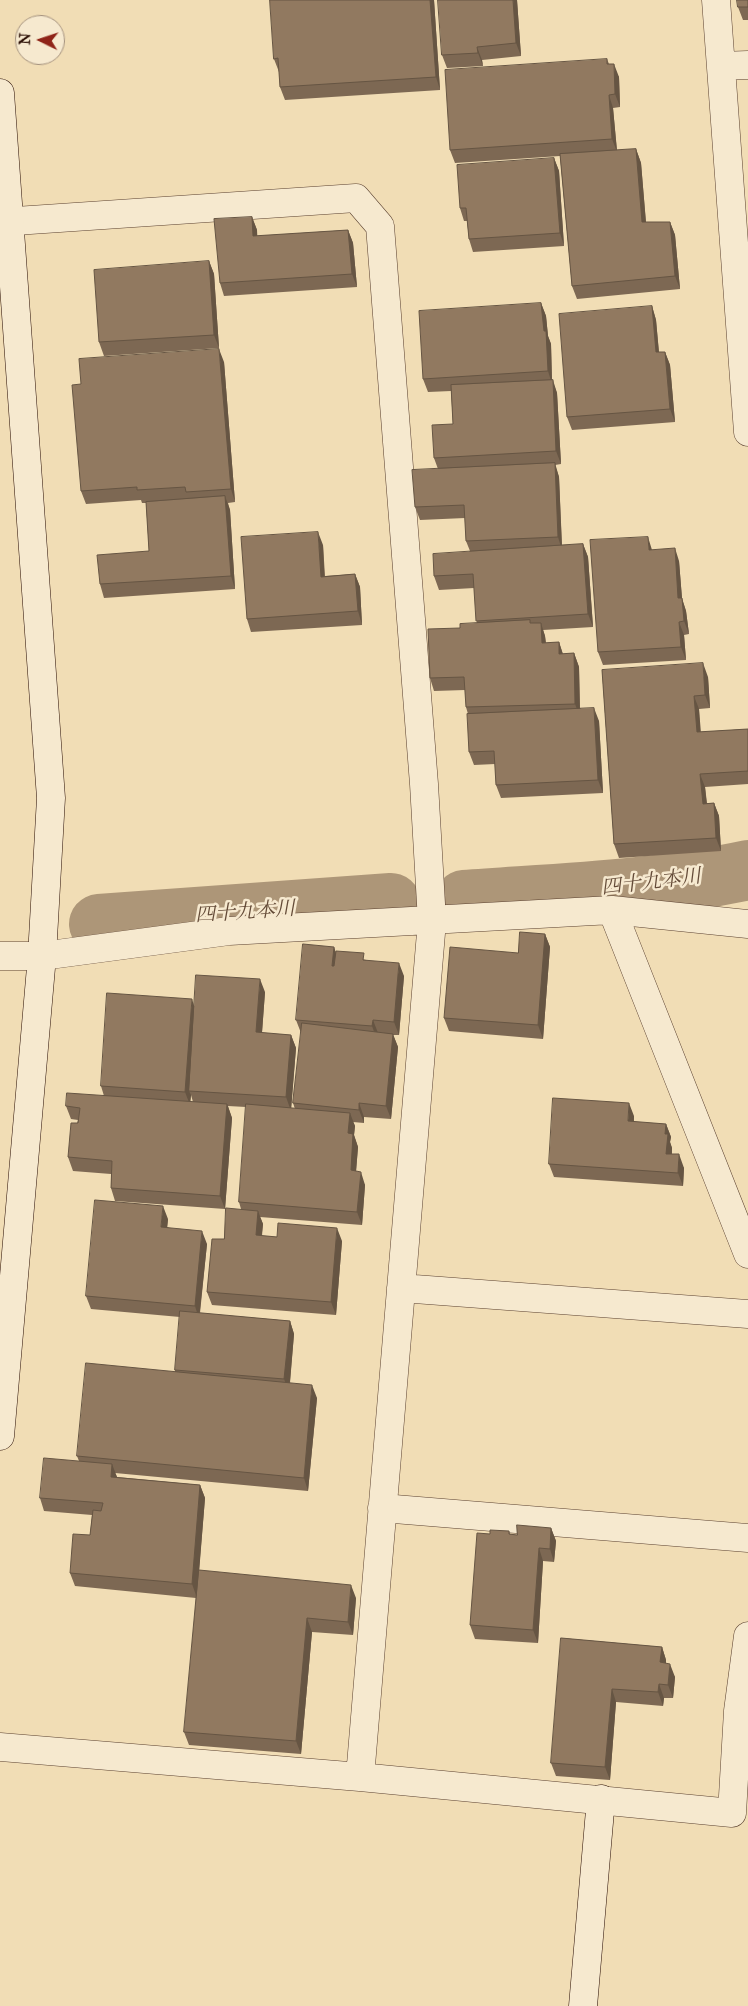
<!DOCTYPE html>
<meta charset="utf-8">
<style>
body{margin:0}
#map{position:relative;width:748px;height:2006px;overflow:hidden;background:#f1ddb5;font-family:"IM FELL Great Primer",serif}
canvas{display:block}
.north{position:absolute;left:15px;top:15px;width:50px;height:50px;box-sizing:border-box;background:#f6e9cf;border:1px solid #a4917d;border-radius:50%;rotate:274deg;font-size:14px;font-weight:700;line-height:20px;text-align:center;color:#290d03}
.north::after{content:'';display:block;margin:auto;width:18px;height:22px;background:#8f2418;clip-path:polygon(50% 0,100% 100%,50% 72%,0 100%)}
</style>
<div id="map">
<canvas width="748" height="2006"></canvas>
<div class="north">N</div>
</div>
<script>
const ctx = document.querySelector('canvas').getContext('2d');
ctx.lineJoin = 'round';
function strokePath(path, color, width, dash) {
  ctx.strokeStyle = color;
  ctx.lineWidth = width;
  ctx.lineCap = dash ? 'butt' : 'round';
  ctx.setLineDash(dash || []);
  ctx.stroke(path);
}
function fillPath(path, color) {
  ctx.fillStyle = color;
  ctx.fill(path, 'evenodd');
}
function drawText(font, color, halo, rows, align = 'center') {
  ctx.font = font + ' "IM FELL Great Primer","Noto Serif JP",serif';
  ctx.lineWidth = 5;
  ctx.setLineDash([]);
  ctx.textBaseline = 'middle';
  ctx.strokeStyle = halo;
  ctx.fillStyle = color;
  for (const [text, x, y, turn = 0] of rows) {
    ctx.save();
    ctx.translate(x, y);
    ctx.rotate((+turn || 0) * Math.PI / 180);
    ctx.textAlign = isNaN(turn) ? turn : align;
    if (halo) ctx.strokeText(text, 0, 0);
    ctx.fillText(text, 0, 0);
    ctx.restore();
  }
}
strokePath(new Path2D(`
 M464 900C558 893 655 890 748 870
 M99 924 391 903`), '#ad9678', 60);
const street = new Path2D(`
 M716 0 748 432
 M721 66 748 65
 M0 222 356 198 380 226 424 784 432 921 360 1777
 M612 910 748 1254
 M0 956H42L229 931 612 910 748 924
 M401 1288 748 1314
 M382 1508 748 1538
 M0 1747 360 1777 732 1813 738 1711 748 1636`);
const secondary = new Path2D(`
 M0 93 51 798 42 956 0 1436
 M583 2006 601 1799`);
strokePath(street, '#5b4130', 29);
strokePath(secondary, '#290d03', 29);
strokePath(street, '#f6e9cf', 28);
strokePath(secondary, '#f6e9cf', 28);
fillPath(new Path2D(`
 M270 0H434L440 90 285 100 280 87 279 72 274 59Z
 M517 0 521 56 482 60 483 66 447 68 442 55Z
 M748 0V20H743L738 7Z
 M607 59 609 64 619 77 620 107 613 108 617 150 636 149 641 163 646 222H670L675 235 680 289 577 299 572 286 560 156 455 163 450 150Z
 M554 158 559 171 564 246 473 252 469 239 467 221H464L460 208Z
 M252 217 257 230V236L348 230 353 243 357 287 224 296 220 283Z
 M209 261 214 274 219 348 104 356 99 342Z
 M541 303 546 316 548 336 551 344 552 380 557 393 561 464 555 465 559 477 562 545 583 544 588 557 593 627 543 630 545 636 546 643 559 642 563 654 574 653 579 667 580 708 599 721 603 793 501 798 496 785 495 764 474 765 469 752 468 714 466 707 465 690 434 691 430 678 460 628 477 623 474 588 439 590 434 576 470 551 466 541 465 518 420 520 415 507 438 469 434 458 453 424 451 391 428 392 423 379Z
 M652 306 656 320 659 352H665L670 365 675 422 572 430 567 417Z
 M224 362 235 502 228 503 230 510 235 589 104 598 100 584 149 551 146 503H142L141 500 86 504 81 491V384Z
 M323 545 325 576 355 574 360 587 362 625 251 632 247 619Z
 M652 550 679 561 682 599 686 611 689 634 684 635 686 660 603 665 598 652Z
 M602 670 708 677 710 708 699 709 700 732 748 729V784L705 787 707 803H714L719 816 721 851 619 858 614 844Z
 M545 934 550 947 543 1039 449 1031 444 1018 518 953Z
 M334 947 336 953 366 960 404 976 399 1035H393L398 1047 391 1119 364 1117V1123L353 1122 355 1126 354 1135 358 1147 356 1171 365 1185 362 1225 260 1217 263 1224 262 1236 342 1241 336 1315 212 1305 207 1292 224 1239 241 1209 239 1202 246 1107 228 1106 232 1118 225 1209 115 1201 111 1188V1174L73 1171 68 1157 78 1120 71 1119 66 1106 104 1096 101 1086 194 1006 265 992 262 1033 291 1035 296 1048 291 1108 295 1109 293 1103 301 1033 296 1020ZM191 1095 193 1102H190Z
 M634 1116V1122L666 1124 671 1137 670 1142 672 1148V1154L684 1168 683 1186 554 1177 549 1164Z
 M168 1219 167 1227 207 1244 200 1313 290 1321 294 1334 290 1383 317 1398 308 1491 115 1473 117 1477 200 1485 205 1498 199 1570 356 1598 353 1635 312 1632 301 1754 189 1745 184 1732 196 1598 75 1586 70 1573 90 1535 92 1515 44 1511 40 1498 79 1461 77 1456 175 1372V1370L180 1317 91 1309 86 1296Z
 M551 1528 556 1541 554 1562 543 1561 538 1643 475 1639 470 1625 490 1534 509 1531 510 1534 517 1535Z
 M561 1638 662 1647 666 1660V1663L675 1677 673 1698H664L663 1706 616 1702 610 1780 556 1776 551 1763Z`), '#7d6853');
fillPath(new Path2D(`
 M430 0H434L440 90 436 77Z
 M513 0H517L521 56 516 43Z
 M477 47 482 60 483 66 478 53Z
 M614 64 619 77 620 107 615 94Z
 M609 95 613 108 617 152 612 139Z
 M636 149 641 163 647 236 642 222Z
 M554 158 559 171 564 246 560 233Z
 M252 217 257 230 258 250 253 236Z
 M670 222 675 235 680 289 675 276Z
 M348 230 353 243 357 287 352 274Z
 M209 261 214 274 219 348 214 335Z
 M541 303 546 316 548 336 551 344 552 384 548 371Z
 M652 306 656 320 660 365 656 352Z
 M219 349 224 362 235 502 231 489Z
 M665 352 670 365 675 422 670 409Z
 M553 380 557 393 561 464 556 451Z
 M555 463 559 477 562 550 558 537Z
 M225 496 230 510 235 589 231 576Z
 M318 532 323 545 325 590 321 577Z
 M648 537 652 550H649Z
 M583 544 588 557 593 627 588 614Z
 M675 548 679 561 682 598 686 611 689 634 684 621 678 598Z
 M355 574 360 587 362 625 358 611Z
 M679 622 684 635 686 660 681 647Z
 M541 623 545 636 547 656 542 643Z
 M559 642 563 655 559 654Z
 M574 653 579 667 580 717 575 704Z
 M703 663 708 677 710 708 705 695Z
 M694 696 699 709 702 746 697 732Z
 M594 708 599 721 603 793 598 780Z
 M700 774 705 787 708 817 703 804Z
 M714 803 719 816 721 851 716 838Z
 M545 934 550 947 543 1039 538 1025Z
 M334 947 338 960 337 979 332 966Z
 M399 963 404 976 399 1035 394 1022Z
 M260 979 265 992 261 1045 256 1032Z
 M192 999 196 1012 189 1091 191 1095 190 1105 185 1092Z
 M373 1020 378 1033 377 1040 372 1026Z
 M393 1034 398 1047 391 1119 386 1106Z
 M291 1035 296 1048 291 1111 286 1097Z
 M359 1103 364 1117V1123L359 1110Z
 M629 1103 634 1116 633 1134 628 1121Z
 M227 1104 232 1118 225 1209 220 1196Z
 M350 1113 355 1126 354 1135 358 1147 355 1184 351 1170 348 1133Z
 M666 1124 671 1137 670 1142 672 1148 671 1167 666 1154 665 1134Z
 M679 1154 684 1168 683 1186 678 1173Z
 M361 1172 365 1185 362 1225 357 1212Z
 M163 1206 168 1219 166 1240 161 1227Z
 M258 1211 263 1224 260 1249 256 1235Z
 M337 1228 342 1241 336 1315 331 1302Z
 M202 1231 207 1244 199 1319 195 1306Z
 M290 1321 294 1334 289 1392 284 1379Z
 M312 1385 317 1398 308 1491 304 1478Z
 M112 1464 117 1477H111Z
 M200 1485 205 1498 197 1598 192 1584Z
 M551 1528 556 1541 554 1562 550 1549Z
 M539 1548 543 1561 538 1643 533 1630Z
 M351 1585 356 1598 353 1635 348 1622Z
 M307 1618 312 1632 301 1754 296 1741Z
 M662 1647 666 1660 665 1676 660 1662Z
 M670 1664 675 1677 673 1698 668 1685Z
 M659 1684 664 1698 663 1706 658 1692Z
 M612 1689 616 1702 610 1780 605 1767Z`), '#665543');
const building = new Path2D(`
 M270 0H430L436 77 280 87 278 58 274 59Z
 M438 0H513L516 43 477 47 478 53 442 55Z
 M737 0H748V7H738Z
 M607 59V64H614L615 94 609 95 612 139 450 150 445 70Z
 M636 149 642 222H670L675 276 572 286 560 154Z
 M554 158 560 233 469 239 466 208H460L457 165Z
 M252 217 253 236 348 230 352 274 220 283 214 219Z
 M209 261 214 335 99 342 94 270Z
 M541 303 544 331H546L548 371 423 379 419 311Z
 M652 306 656 352H665L670 409 567 417 559 314Z
 M219 349 231 489 186 492 185 487 137 490V487L81 491 72 385 81 384 79 359Z
 M553 380 556 451 434 458 432 425 453 424 451 385Z
 M555 463 558 537 466 541 464 505 415 507 412 470Z
 M225 496 231 576 100 584 97 555 149 551 146 502Z
 M318 532 321 577 355 574 358 611 247 619 241 537Z
 M648 537 649 550 675 548 678 598H682L684 621 679 622 681 647 598 652 590 540Z
 M583 544 588 614 476 621 473 574 434 576 433 554Z
 M530 620V623H541L542 643 559 642V654L574 653 575 704 466 707 464 677 430 678 428 629 460 628V624Z
 M703 663 705 695 694 696 697 732 748 729V771L700 774 703 804 714 803 716 838 614 844 602 670Z
 M594 708 598 780 496 785 494 751 469 752 467 714Z
 M520 932 545 934 538 1025 444 1018 450 947 518 953Z
 M303 944 334 947 332 966H334L336 951 364 953 363 960 399 963 394 1022 373 1020 372 1026 296 1020Z
 M196 975 260 979 256 1032 291 1035 286 1097 189 1091Z
 M107 993 192 999 185 1092 101 1086Z
 M302 1023 393 1034 386 1106 359 1103V1110L293 1103Z
 M67 1093 227 1104 220 1196 111 1188 112 1161 68 1157 71 1123H78L80 1108 66 1106Z
 M553 1098 629 1103 628 1121 666 1124 665 1134H668L666 1154H679L678 1173 549 1164Z
 M246 1104 350 1113 348 1133 353 1134 351 1170 361 1172 357 1212 239 1202Z
 M95 1200 163 1206 161 1227 202 1231 195 1306 86 1296Z
 M226 1208 258 1211 256 1235 277 1237 278 1223 337 1228 331 1302 207 1292 212 1239H224Z
 M180 1311 290 1321 284 1379 175 1370Z
 M86 1363 312 1385 304 1478 77 1456Z
 M44 1458 112 1464 111 1477 200 1485 192 1584 70 1573 73 1534 90 1535 93 1510 101 1511 103 1503 40 1498Z
 M517 1525 551 1528 550 1549 539 1548 533 1630 470 1625 477 1533 490 1534V1530L509 1531V1534L517 1535Z
 M199 1570 351 1585 348 1622 307 1618 296 1741 184 1732Z
 M561 1638 662 1647 660 1662 670 1664 668 1685 659 1684 658 1692 612 1689 605 1767 551 1763Z`);
fillPath(building, '#917960');
strokePath(building, '#665543', 1);
drawText('italic 20px', '#644b38', '#f6e9cf', [
 ["四十九本川",651,883,-7],
 ["四十九本川",245,913,-4]
]);
</script>
